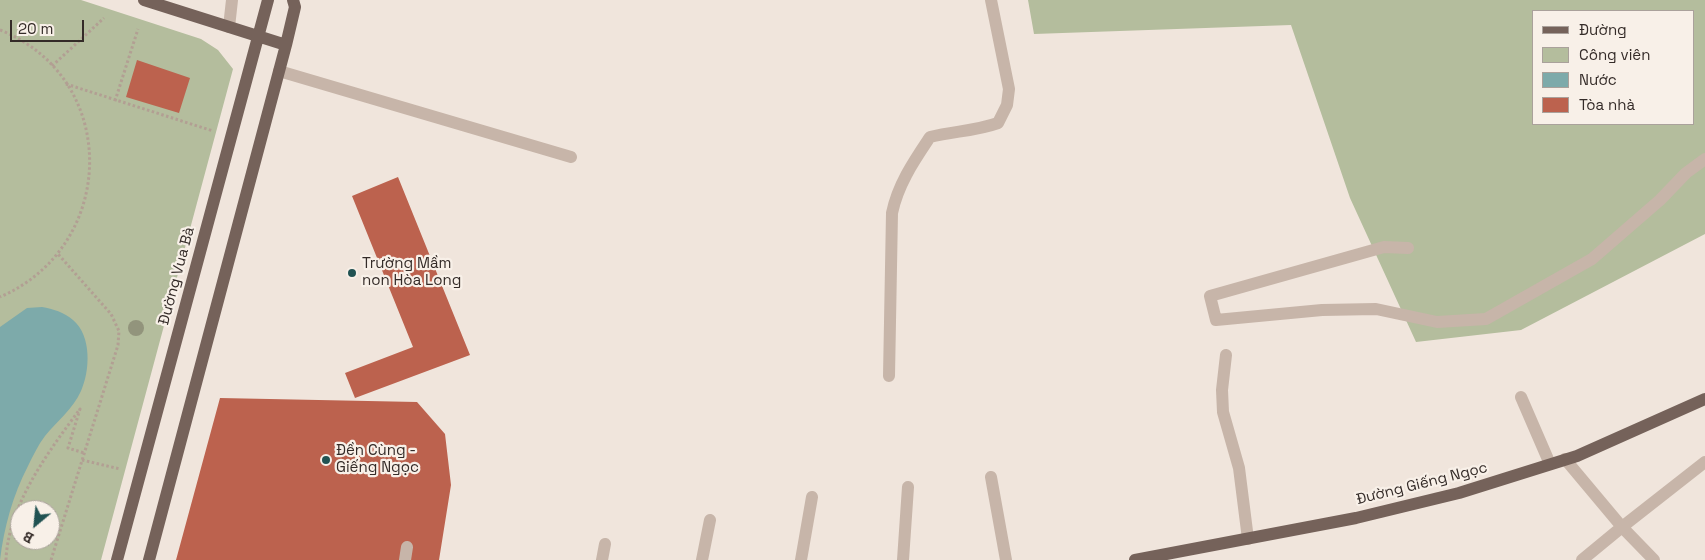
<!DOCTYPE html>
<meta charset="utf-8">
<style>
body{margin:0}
#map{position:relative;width:1705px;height:560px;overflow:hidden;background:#f0e5dc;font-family:"Space Grotesk",sans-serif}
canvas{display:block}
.legend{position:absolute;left:1532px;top:10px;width:162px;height:115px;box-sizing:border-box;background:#f8f0e8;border:1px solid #aaa19b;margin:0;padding:6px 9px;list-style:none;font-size:15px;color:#342b28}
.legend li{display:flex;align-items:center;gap:10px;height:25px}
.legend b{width:25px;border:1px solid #aaa19b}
.north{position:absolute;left:10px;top:500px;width:50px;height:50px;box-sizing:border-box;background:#f8f0e8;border:1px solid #aaa19b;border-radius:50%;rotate:208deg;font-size:14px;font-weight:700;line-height:20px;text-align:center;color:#342b28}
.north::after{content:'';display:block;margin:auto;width:18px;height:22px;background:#215252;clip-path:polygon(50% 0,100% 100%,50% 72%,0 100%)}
.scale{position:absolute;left:10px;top:20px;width:74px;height:22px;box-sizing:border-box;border:2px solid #342b28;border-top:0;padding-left:6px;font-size:15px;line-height:18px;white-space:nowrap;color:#342b28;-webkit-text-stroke:4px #f8f0e8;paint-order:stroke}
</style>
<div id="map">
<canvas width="1705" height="560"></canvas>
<ul class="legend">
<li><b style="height:6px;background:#75625a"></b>Đường</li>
<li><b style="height:14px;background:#b4bd9d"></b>Công viên</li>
<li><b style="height:14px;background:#7daaaa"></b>Nước</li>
<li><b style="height:14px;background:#bc624e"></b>Tòa nhà</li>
</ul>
<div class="north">B</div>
<div class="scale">20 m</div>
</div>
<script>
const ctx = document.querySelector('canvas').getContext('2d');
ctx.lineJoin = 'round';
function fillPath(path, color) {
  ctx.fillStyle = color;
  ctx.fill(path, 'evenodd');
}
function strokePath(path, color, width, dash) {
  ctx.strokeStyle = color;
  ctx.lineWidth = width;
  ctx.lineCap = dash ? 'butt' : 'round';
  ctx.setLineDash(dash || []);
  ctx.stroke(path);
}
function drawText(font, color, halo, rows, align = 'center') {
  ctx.font = font + ' "Space Grotesk",sans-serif';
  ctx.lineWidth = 4.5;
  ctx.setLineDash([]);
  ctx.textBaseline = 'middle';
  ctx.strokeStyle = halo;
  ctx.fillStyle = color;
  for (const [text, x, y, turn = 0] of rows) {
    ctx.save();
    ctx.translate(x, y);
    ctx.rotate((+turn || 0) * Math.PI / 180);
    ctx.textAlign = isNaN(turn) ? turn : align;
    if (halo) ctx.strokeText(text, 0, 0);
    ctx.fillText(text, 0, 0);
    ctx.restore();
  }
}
fillPath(new Path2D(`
 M0 0H81L201 39 218 50 233 69 101 560H0ZM20 510H50V540H20Z
 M1028 0H1705V234L1521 330 1416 342 1350 198 1291 25 1034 34ZM1534 11H1694V124H1534Z`), '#b4bd9d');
fillPath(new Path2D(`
 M42 307C53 309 64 312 73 320 92 336 90 371 81 391 73 409 57 421 45 436 38 445 33 456 28 466 13 495 4 527 0 560V327L27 308Z`), '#7daaaa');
fillPath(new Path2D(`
 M137 60 190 78 179 113 126 97Z
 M398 177 470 355 355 398 345 373 413 347 352 196Z
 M220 398 417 402 445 434 451 485 439 560H176Z`), '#bc624e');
strokePath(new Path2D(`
 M0 30C121 78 118 246 0 297
 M52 66 104 18
 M66 84 213 131
 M115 101 138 29
 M82 460 120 469
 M6 560C8 505 49 451 80 409L68 448 84 453
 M51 560 118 345 119 331 111 314 58 254`), '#b29f93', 3, [2.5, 2.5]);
strokePath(new Path2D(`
 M229 27 232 0
 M279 71 571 157
 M1408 248 1384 247 1210 296 1216 320 1322 310 1376 309 1437 322 1486 319 1592 259 1660 200 1686 173 1705 159
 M1226 355 1222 390 1223 412 1239 468 1248 539
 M889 376 892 213C898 184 914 161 930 137 954 131 976 131 998 123L1007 105 1009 89 991 0
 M1521 397 1550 464
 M1565 459 1622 527 1582 560
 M991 477 1006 560
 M405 560 407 547
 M602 560 605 544
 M702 560 710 520
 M801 560 812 497
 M903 560 908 487
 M1654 560 1622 527 1705 462`), '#c7b5a9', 12);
strokePath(new Path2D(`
 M144 0 286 45
 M117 560 268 0
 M149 560 286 45 295 7 293 0
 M1135 560 1356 518 1459 493 1577 456 1705 399`), '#75625a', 12);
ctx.fillStyle = '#92947c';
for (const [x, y] of [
 [136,328]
]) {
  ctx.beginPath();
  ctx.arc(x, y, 8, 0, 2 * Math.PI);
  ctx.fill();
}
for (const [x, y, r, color] of [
 [352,273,5,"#215252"],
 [326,460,5,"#215252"]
]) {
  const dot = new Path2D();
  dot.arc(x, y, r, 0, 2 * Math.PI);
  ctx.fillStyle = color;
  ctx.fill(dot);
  strokePath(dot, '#f8f0e8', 2);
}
drawText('15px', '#342b28', '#f8f0e8', [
 ["Trường Mầm",362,264],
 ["non Hòa Long",362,281],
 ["Đền Cùng -",336,451],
 ["Giếng Ngọc",336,468]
], 'left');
drawText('15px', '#342b28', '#f8f0e8', [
 ["Đường Vua Bà",177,276,-75],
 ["Đường Giếng Ngọc",1422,484,-14]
]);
</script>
